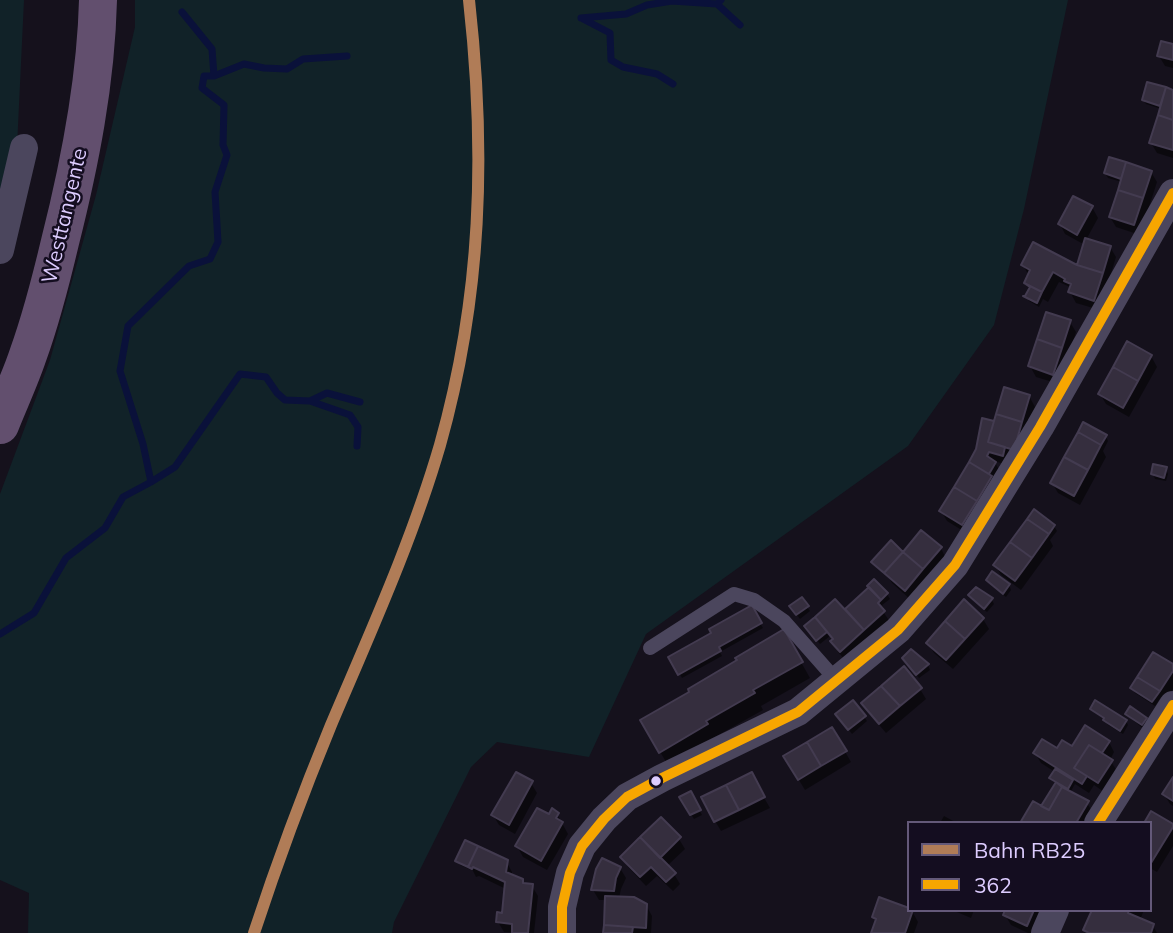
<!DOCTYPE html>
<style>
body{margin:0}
#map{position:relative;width:1173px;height:933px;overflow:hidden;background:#15111c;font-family:Mulish,sans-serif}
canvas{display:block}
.legend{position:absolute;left:907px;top:821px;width:245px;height:91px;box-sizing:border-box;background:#140d20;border:2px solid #645979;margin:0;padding:9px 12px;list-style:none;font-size:21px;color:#dcf}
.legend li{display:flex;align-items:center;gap:14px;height:35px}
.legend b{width:35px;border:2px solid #645979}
</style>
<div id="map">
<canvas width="1173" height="933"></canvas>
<ul class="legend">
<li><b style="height:9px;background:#b07c57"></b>Bahn RB25</li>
<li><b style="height:9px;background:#f7a600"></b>362</li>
</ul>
</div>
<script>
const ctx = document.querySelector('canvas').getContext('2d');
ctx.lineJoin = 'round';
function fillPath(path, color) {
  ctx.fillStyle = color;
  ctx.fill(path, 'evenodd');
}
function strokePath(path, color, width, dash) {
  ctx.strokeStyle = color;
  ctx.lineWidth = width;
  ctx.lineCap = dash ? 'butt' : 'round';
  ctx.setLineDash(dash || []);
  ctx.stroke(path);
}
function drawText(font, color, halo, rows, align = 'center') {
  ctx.font = font + ' Mulish,sans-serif';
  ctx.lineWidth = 5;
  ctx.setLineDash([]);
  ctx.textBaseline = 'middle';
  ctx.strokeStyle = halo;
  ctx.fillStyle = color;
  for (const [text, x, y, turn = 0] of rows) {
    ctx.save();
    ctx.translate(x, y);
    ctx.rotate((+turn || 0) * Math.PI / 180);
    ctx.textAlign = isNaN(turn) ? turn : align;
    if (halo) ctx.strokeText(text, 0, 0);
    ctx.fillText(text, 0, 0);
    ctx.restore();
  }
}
fillPath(new Path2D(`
 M0 0H24L17 147 0 212Z
 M135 0H1068L1024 209 994 325 908 446 646 634 589 757 497 742 471 767 394 922 392 933H28L29 893 0 880V494L50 360 96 195 135 27Z`), '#112228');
fillPath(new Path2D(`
 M1173 45V68L1165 66 1159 56Z
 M1148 84 1173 91V158L1157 153 1151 143 1161 109 1146 104 1143 100Z
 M1110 159 1151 172 1157 182 1140 235 1116 227 1110 217 1122 182 1108 178 1105 173Z
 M1092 207 1098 218 1086 240 1110 247 1116 257 1100 310 1076 303 1070 292V287L1059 282 1048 302 1043 299 1039 307 1029 301 1027 297 1030 290 1026 283 1029 276 1023 265 1078 268 1085 245 1065 234 1060 224Z
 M1070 322 1076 332 1059 384 1036 377 1030 366Z
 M1151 356 1157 367 1129 417 1106 404 1100 394Z
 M1029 396 1035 407 1019 459 1008 465 994 461 1001 473 968 534 947 521 941 511 977 450Z
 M1106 437 1108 441 1103 451 1106 457 1080 505 1058 493 1052 483Z
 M1166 469 1168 474 1166 481 1155 479 1153 474Z
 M1054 526 1057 531 1050 540 1053 546 1021 590 1001 575 995 565Z
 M941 548 946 559 911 600 892 583 888 576 876 566 903 554Z
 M988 580 1009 585 1011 590 1006 597 991 585Z
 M871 588 887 594 890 599 882 605 886 611 884 613 890 622 846 661 838 652 830 636 820 644 806 626 816 618 844 611Z
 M976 589 992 600 994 604 987 612 973 600 971 595Z
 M751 607 763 628 720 652 722 656 682 678 671 658 714 633Z
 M807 607 810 611 800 619 794 611Z
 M983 619 989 629 953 669 934 653 928 643Z
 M784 632 810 678 761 706 763 710 713 738 669 767 642 721Z
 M911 651 928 665 930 670 919 678 907 663Z
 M1173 666V689L1166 700 1161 697 1155 706 1135 693 1132 688Z
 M920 689 926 699 886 733 869 713 863 703Z
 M1092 709 1126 721 1128 725 1123 734 1108 725 1104 719 1095 713Z
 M1127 714 1145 719 1148 724 1144 729 1130 718Z
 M864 717 867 721 852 734 840 718Z
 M1086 728 1109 742 1114 752 1110 760 1117 771 1104 792 1094 785 1089 793 1075 784 1070 793 1087 803 1093 813 1088 823H1022L1042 808 1056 784 1051 778 1055 772 1041 763 1035 753 1072 749Z
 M832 729 851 762 805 790 785 757Z
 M751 775 770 808 721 831 715 821Z
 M1173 780V806L1170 804 1164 794Z
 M531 783 537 793 515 834 499 825 493 815Z
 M691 793 702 815 694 819 681 798Z
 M1152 813 1173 827V846L1157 872 1150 868Z
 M557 814 568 834 547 870 523 857 517 846 549 816Z
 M944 816 957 823H940Z
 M679 839 685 849 667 866 674 874 680 884 673 891 657 876 646 886 628 867 622 857Z
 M457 860 506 861 512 872V876L522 880 525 885 532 886 538 896 534 933 504 932 498 922 503 915 506 889 479 876 476 877 472 869 471 870 460 865Z
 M620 868 626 878 621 889 619 898 646 905 652 916 651 933H605L607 900H599L593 890Z
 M952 910H974L971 918Z
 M1007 910H1044L1034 933H1028L1011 925 1005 915Z
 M1094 910H1144L1140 920 1153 926 1157 933H1087L1085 930Z
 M912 911 918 922 914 933H873L877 922 874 917Z`), '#0007');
strokePath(new Path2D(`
 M717 4 740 25
 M581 18 626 14 647 5 672 1 717 4 721 0
 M583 19 610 33 611 60 623 67 657 74 673 84
 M214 76 244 64 264 68 287 69 303 59 347 56
 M310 401 350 415 358 427 357 446
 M151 482 175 467 240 374 266 377 277 393 285 400 310 401 327 393 360 402
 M0 634 34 613 66 558 105 528 123 497 151 482 143 444 120 371 128 326 189 266 210 259 218 242 215 192 227 155 223 145 224 105 202 88 204 76H214L212 49 182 12`), '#0a113a', 7);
const building = new Path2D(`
 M1161 41 1173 44V60L1157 56Z
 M1147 82 1166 87 1160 106 1142 100Z
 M1166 87 1173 90V120L1158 115Z
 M1158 115 1173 120V150L1149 143Z
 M1109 157 1126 162 1121 179 1104 173Z
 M1126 162 1152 171 1143 198 1118 190Z
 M1118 190 1143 198 1134 225 1109 217Z
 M1073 196 1093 206 1077 235 1058 224Z
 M1085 238 1111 246 1103 273 1077 265Z
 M1033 242 1077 265 1103 273 1094 301 1068 292 1071 284 1064 281 1065 279 1053 272 1042 292 1024 283 1030 270 1021 265Z
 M1024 283 1042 292 1037 303 1023 296H1025L1030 287Z
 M1046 312 1071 320 1062 348 1037 339Z
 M1037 339 1062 348 1053 375 1028 366Z
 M1127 341 1152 355 1138 381 1113 367Z
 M1113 367 1138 381 1123 408 1098 394Z
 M1004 387 1030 395 1022 422 996 414Z
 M996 414 1022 422 1014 450 988 442Z
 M982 418 994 421 988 442 1005 447 1003 456 989 452 987 456 996 462 989 474 969 462 976 449Z
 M1083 422 1107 435 1101 445 1078 432Z
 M1078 432 1101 445 1088 470 1064 457Z
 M1064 457 1088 470 1074 496 1050 483Z
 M969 462 992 476 977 501 954 487Z
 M1153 464 1167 467 1164 478 1151 474Z
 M954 487 977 501 962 525 939 511Z
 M1034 509 1055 525 1049 534 1027 519Z
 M1027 519 1049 534 1032 558 1010 542Z
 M921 530 942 547 923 569 903 552Z
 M891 540 903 552 884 573 871 562Z
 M1010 542 1032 558 1015 581 993 565Z
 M903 552 923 569 905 591 884 573Z
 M992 571 1010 584 1003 594 986 580Z
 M874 579 888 593 881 600 867 586Z
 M869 587 881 600 878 603 885 611 864 630 845 609Z
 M976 587 993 598 984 609 968 595Z
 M802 597 809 606 796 615 789 606Z
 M835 599 864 630 840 652 830 641 833 639 815 617Z
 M964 599 984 618 965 639 945 621Z
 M752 605 762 623 719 647 721 651 678 675 668 657 711 633 709 629Z
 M815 617 827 632 816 641 804 626Z
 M945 621 965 639 946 660 926 643Z
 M784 629 803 662 753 690 755 693 706 721 708 724 659 753 640 720 689 692 688 689 737 660 735 658Z
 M911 649 929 664 916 675 902 658Z
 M1153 652 1173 664V671L1160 691 1137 677Z
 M904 666 922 688 900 706 881 686Z
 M1137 677 1160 691 1152 702 1130 688Z
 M881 686 900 706 879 724 861 703Z
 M853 700 866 716 848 730 835 714Z
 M1095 700 1127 720 1120 731 1103 720 1104 718 1090 709Z
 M1130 706 1147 718 1142 725 1125 714Z
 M1085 725 1110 741 1102 753 1089 745 1074 768 1087 776 1082 784 1033 753 1042 739 1057 748 1062 740 1072 746Z
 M832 727 847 751 821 766 807 742Z
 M807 742 821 766 798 780 783 756Z
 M1089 745 1113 760 1098 783 1074 768Z
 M1055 769 1073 780 1068 789 1049 778Z
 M516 772 533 781 509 825 491 815Z
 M752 772 765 797 739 810 726 785Z
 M1173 777V801L1162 794Z
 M1056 782 1062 787 1049 810 1041 806Z
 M726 785 739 810 714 822 701 797Z
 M1062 787 1089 801 1076 823H1020L1033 801 1049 810Z
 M691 791 701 810 690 815 679 797Z
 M537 808 549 814 552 808 559 813 556 818 563 822 541 861 515 846Z
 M1151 811 1173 824V827L1151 863 1150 823H1144Z
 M661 817 681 837 660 858 640 837Z
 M640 837 676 873 666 882 651 867 640 877 620 857Z
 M465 840 478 846 468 867 455 861Z
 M478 846 508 860 506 872 523 879V883L533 884 528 933H512V924L496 922 497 912 502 913 505 882 473 867 472 869 468 867Z
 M602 858 621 867 616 878 614 891 591 890 596 869Z
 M605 896 634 897 647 904 646 928 604 925Z
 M879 897 909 908V910H913L905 933H871L876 919 872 917Z
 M1005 910H1034L1027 926 1003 915Z
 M1092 910H1129L1128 913 1154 924 1151 933H1089L1083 930Z
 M604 925 633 927 632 933H603Z`);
fillPath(building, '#352e3e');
strokePath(building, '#433b50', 2);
strokePath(new Path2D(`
 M650 648 734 594 754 600 784 621 829 672 834 682`), '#4b465d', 14);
strokePath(new Path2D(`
 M0 250 24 148
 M1098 823 1173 705
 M562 933V907L570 873 582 846 604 819 627 797 662 778 798 712 898 630 955 565 1040 427 1173 193
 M1045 933 1055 910`), '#4b465d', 28);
strokePath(new Path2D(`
 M0 425C9 402 20 379 28 355 41 319 51 280 60 242 80 163 96 82 98 0`), '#624f6e', 38);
strokePath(new Path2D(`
 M1098 823 1173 705
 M562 933V907L570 873 582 846 604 819 627 797 662 778 798 712 898 630 955 565 1040 427 1173 193`), '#f7a600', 10);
strokePath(new Path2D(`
 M254 933C277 863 303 793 331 725 370 633 412 541 440 445 482 296 486 152 469 0`), '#b07c57', 12);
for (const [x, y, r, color] of [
 [656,781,6,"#dcf"]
]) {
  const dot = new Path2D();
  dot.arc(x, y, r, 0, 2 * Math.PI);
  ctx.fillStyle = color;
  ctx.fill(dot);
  strokePath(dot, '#140d20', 2.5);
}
drawText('21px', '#dcf', '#140d20', [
 ["Westtangente",65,216,-77]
]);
</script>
